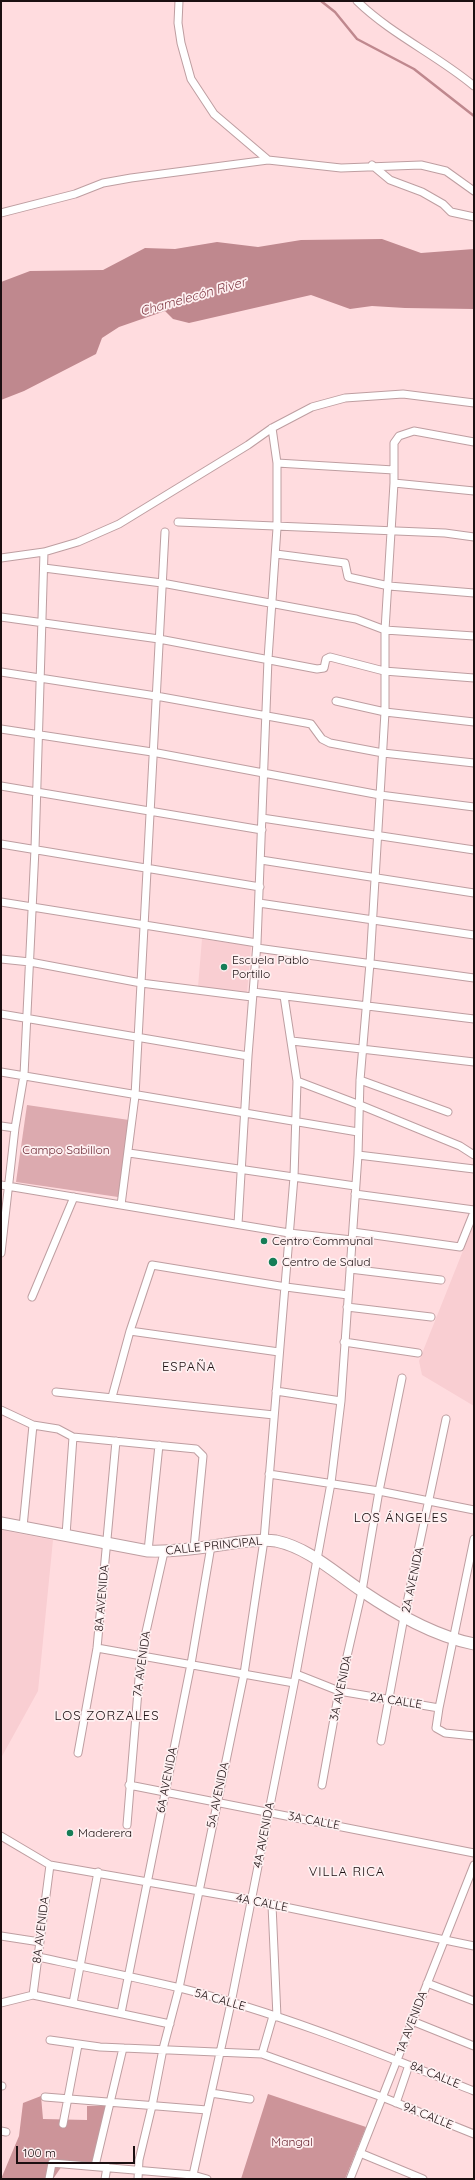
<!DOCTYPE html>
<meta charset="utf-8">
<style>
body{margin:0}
#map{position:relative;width:475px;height:2180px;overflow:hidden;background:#ffdcdf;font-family:Quicksand,sans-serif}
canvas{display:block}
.frame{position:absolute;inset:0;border:2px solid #1b0f11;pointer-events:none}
.scale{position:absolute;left:16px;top:2146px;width:119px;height:18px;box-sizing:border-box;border:2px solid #1b0f11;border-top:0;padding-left:5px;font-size:12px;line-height:14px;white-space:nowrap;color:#1b0f11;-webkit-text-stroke:3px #fef0f1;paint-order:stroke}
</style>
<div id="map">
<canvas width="475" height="2180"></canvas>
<div class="frame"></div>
<div class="scale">100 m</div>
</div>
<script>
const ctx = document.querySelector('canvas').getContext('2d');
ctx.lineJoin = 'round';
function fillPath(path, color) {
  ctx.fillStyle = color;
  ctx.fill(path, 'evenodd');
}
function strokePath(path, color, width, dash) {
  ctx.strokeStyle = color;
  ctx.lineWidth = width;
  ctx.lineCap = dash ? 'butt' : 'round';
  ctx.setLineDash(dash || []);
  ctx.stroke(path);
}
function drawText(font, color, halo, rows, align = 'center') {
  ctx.font = font + ' Quicksand,sans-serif';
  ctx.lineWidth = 3.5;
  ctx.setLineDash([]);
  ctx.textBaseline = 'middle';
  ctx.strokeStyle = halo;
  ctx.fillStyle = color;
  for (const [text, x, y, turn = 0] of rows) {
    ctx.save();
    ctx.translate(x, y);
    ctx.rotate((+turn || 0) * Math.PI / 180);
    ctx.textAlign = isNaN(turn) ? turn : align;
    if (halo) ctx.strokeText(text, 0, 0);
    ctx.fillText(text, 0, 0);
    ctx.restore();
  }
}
fillPath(new Path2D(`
 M202 939 251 946 247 993 198 987Z
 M474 1223V1406L422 1375 419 1361Z
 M1 1530 53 1540 38 1691 1 1758Z`), '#f9ced2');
fillPath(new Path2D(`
 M27 1105 129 1120 118 1197 16 1182Z`), '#dcaaaf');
fillPath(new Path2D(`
 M268 2094 366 2127 345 2179H241Z
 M41 2096 43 2119 87 2120V2106H107L93 2162 64 2163 53 2179H1L19 2136 23 2103Z`), '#cc9499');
fillPath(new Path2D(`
 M382 239 421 253 474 249V309L405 308 372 306 350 309 311 295 189 323 173 319 165 311 119 327 102 338 96 354 24 391 1 400V282L30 271 103 270 145 248 175 249 217 242 258 247 301 240Z`), '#bf888e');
strokePath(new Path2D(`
 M321 1 335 12 357 39 414 69 474 116`), '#bf888e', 2.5);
const street = new Path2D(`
 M179 1 178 23 181 43 191 79 214 114 268 160 341 168 421 165 446 171 474 191
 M357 1C392 35 437 55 474 86
 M372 165 390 180 422 192 443 204 451 212 474 217
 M1 213 75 194 103 183 131 178 268 160
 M277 463 394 470
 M394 483 474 491
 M178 522 445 533 474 537
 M276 554 345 563 348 577 389 586 474 593
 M1 558 44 552 78 542 119 524 248 445 272 428 312 407 345 398 403 394 474 403
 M44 568 162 583 356 619 385 630 474 636
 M1 617 159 639 317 669 324 668 326 659 330 657 384 671 474 678
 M1 672 156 696 306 723 311 724 322 739 330 743 383 753 474 763
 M336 701 385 712 474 722
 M1 729 152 752 380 795 474 807
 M1 786 262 830
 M262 818 474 850
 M1 844 260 887
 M261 860 474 893
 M1 902 257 943
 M259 903 474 935
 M257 948 474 978
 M1 959 30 962 141 983 252 997
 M253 992 474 1019
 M1 1014 248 1056
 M292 1041 474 1062
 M1 1072 358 1132
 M360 1080 448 1112
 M297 1081 360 1105 460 1146 474 1155
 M1 1126 15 1128
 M129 1153 355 1186
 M358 1155 474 1169
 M1 1185 289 1233 352 1240
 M355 1194 474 1210
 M121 1205 135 1096 165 532
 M238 1224 248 1056 257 943 268 659 277 528V463L272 428
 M353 1232 460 1247 474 1212
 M1 1253 15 1128 24 1075 35 849 44 552
 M350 1269 441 1280
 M32 1297 74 1197
 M347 1307 431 1317
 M130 1331 279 1352
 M344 1342 418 1353
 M276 1391 341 1401
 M56 1392 274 1415
 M112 1397 130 1331 152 1265 286 1287 348 1295
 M1 1410 33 1425 58 1429 73 1437 196 1449 203 1456 194 1548
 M269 1474 379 1491 474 1510
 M23 1527 33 1425
 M66 1535 73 1437
 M148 1551 159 1445
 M97 1648 294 1683
 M296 1674 339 1691 439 1708 436 1728 445 1733 474 1736
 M439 1708 474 1539
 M381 1741 404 1617 446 1419
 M78 1753 97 1648 116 1441
 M129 1785 474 1853
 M322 1785 339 1691 362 1591 379 1491 402 1378
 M127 1825 141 1654 164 1552
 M1 1836 50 1865 251 1900 474 1946
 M272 1905 277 2017
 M1 1936 40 1942
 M38 1957C85 1967 133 1977 180 1988 280 2013 378 2053 474 2091
 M427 1983 474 2001
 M33 1995 50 1865
 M1 2003 33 1995 170 2024
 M73 2003 98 1872
 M121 2013 191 1664 211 1546
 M412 2021 474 2046
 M50 2040 100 2047 262 2054 382 2097 474 2134
 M262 2054 273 2016
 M1 2086H2
 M211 2093 250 2099
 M45 2097 207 2110
 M396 2103 409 2065
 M63 2124 78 2045
 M1 2131 6 2132
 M360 2153 423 2179
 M95 2166 123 2048
 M193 2175 231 2003 296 1674 331 1483 341 1401 358 1155 360 1080 370 963 385 712V630L394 483V443L399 436 414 431 474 442
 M49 2179 52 2163 193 2175 207 2179
 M105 2179 107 2167
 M138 2179 139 2160 152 2106 163 2049 179 1988 244 1674 264 1540 294 1177 297 1081 284 996
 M350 2179 474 1865`);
const secondary = new Path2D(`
 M1 1523 148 1551C177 1552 205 1547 233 1543 247 1541 262 1539 276 1541 309 1548 335 1573 362 1591 396 1614 434 1636 474 1644`);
strokePath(street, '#be9ea1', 9);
strokePath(secondary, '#be9ea1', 13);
strokePath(street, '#fff', 7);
strokePath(secondary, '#fff', 11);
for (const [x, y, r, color] of [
 [224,967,4,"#167d57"],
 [264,1241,4,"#167d57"],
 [273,1262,5,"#167d57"],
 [70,1833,4,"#167d57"]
]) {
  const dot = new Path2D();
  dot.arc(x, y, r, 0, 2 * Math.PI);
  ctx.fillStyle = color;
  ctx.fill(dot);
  strokePath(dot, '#fef0f1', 1.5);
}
drawText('12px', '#1b0f11', '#fef0f1', [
 ["Escuela Pablo",232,960],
 ["Portillo",232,974],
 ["Centro Communal",272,1241],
 ["Centro de Salud",282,1262],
 ["Maderera",78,1833]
], 'left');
drawText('12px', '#6a2632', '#fef0f1', [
 ["Campo Sabillon",66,1150],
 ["Mangal",292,2142]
]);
drawText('12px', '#1b0f11', '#fef0f1', [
 ["CALLE PRINCIPAL",214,1546,-6],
 ["2A AVENIDA",413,1580,-78],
 ["8A AVENIDA",102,1598,-85],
 ["7A AVENIDA",142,1664,-82],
 ["3A AVENIDA",341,1688,-78],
 ["2A CALLE",396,1701,9],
 ["6A AVENIDA",167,1780,-79],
 ["5A AVENIDA",218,1795,-78],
 ["3A CALLE",314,1821,11],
 ["4A AVENIDA",264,1835,-79],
 ["4A CALLE",262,1903,11],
 ["8A AVENIDA",41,1930,-83],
 ["5A CALLE",220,2000,16],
 ["1A AVENIDA",412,2022,-69],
 ["8A CALLE",435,2075,22],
 ["9A CALLE",428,2116,22]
]);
drawText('italic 13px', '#823b46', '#fef0f1', [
 ["Chamelecón River",193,297,-16]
]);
ctx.letterSpacing = '1px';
drawText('13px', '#1b0f11', '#fef0f1', [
 ["ESPAÑA",189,1367],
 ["LOS ÁNGELES",401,1518],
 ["LOS ZORZALES",107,1716],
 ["VILLA RICA",347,1872]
]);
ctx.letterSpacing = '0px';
</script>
